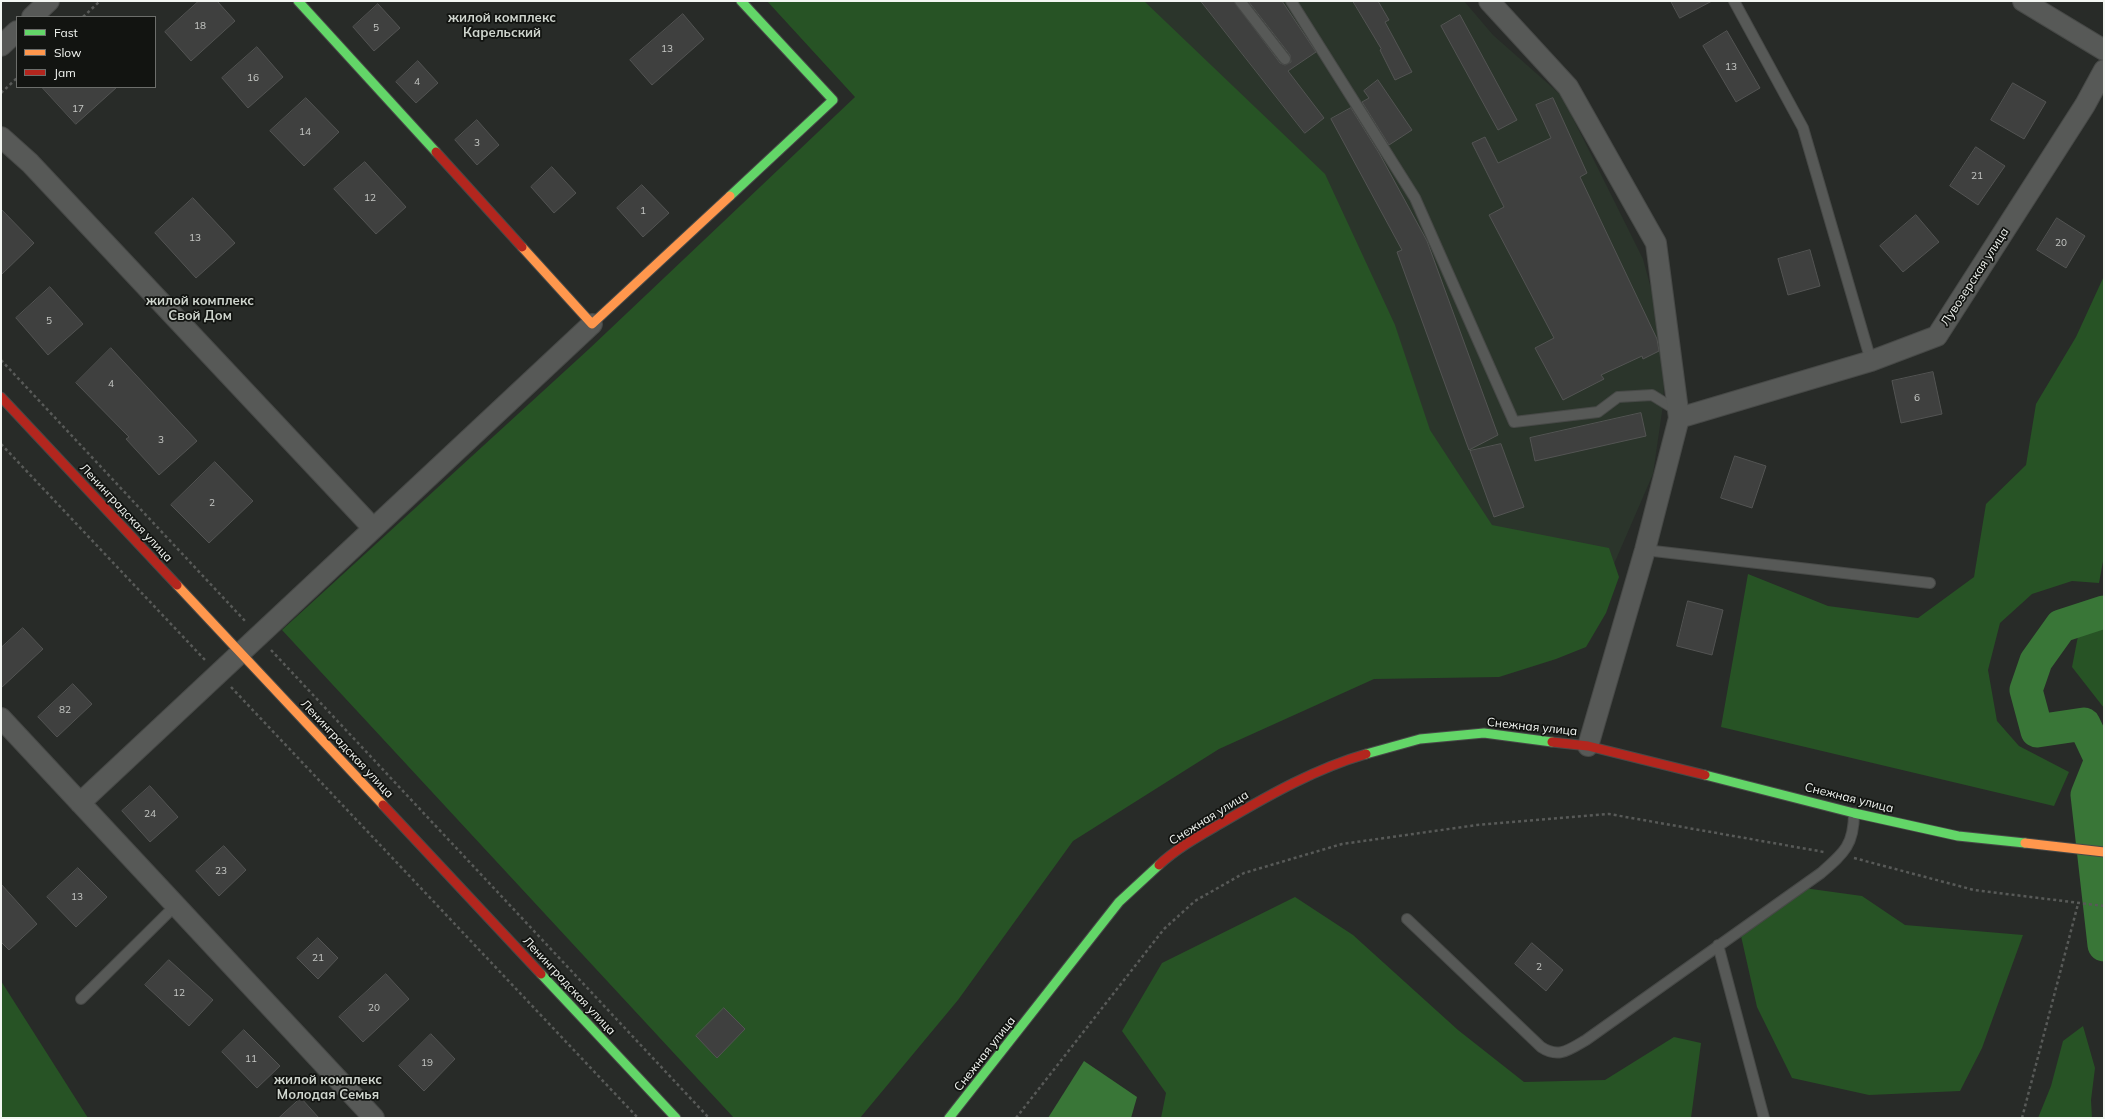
<!DOCTYPE html>
<meta charset="utf-8">
<style>
body{margin:0}
#map{position:relative;width:2105px;height:1119px;overflow:hidden;background:#282b28;font-family:Mulish,sans-serif}
canvas{display:block}
.frame{position:absolute;inset:0;border:2px solid #f3f6f2;pointer-events:none}
.legend{position:absolute;left:16px;top:16px;width:140px;height:72px;box-sizing:border-box;background:#121411;border:1px solid #6c6e6b;margin:0;padding:5px 7px;list-style:none;font-size:12px;color:#f3f6f2}
.legend li{display:flex;align-items:center;gap:8px;height:20px}
.legend b{width:20px;border:1px solid #6c6e6b}
</style>
<div id="map">
<canvas width="2105" height="1119"></canvas>
<div class="frame"></div>
<ul class="legend">
<li><b style="height:5px;background:#63d668"></b>Fast</li>
<li><b style="height:5px;background:#ff974d"></b>Slow</li>
<li><b style="height:5px;background:#b3261e"></b>Jam</li>
</ul>
</div>
<script>
const ctx = document.querySelector('canvas').getContext('2d');
ctx.lineJoin = 'round';
function fillPath(path, color) {
  ctx.fillStyle = color;
  ctx.fill(path, 'evenodd');
}
function strokePath(path, color, width, dash) {
  ctx.strokeStyle = color;
  ctx.lineWidth = width;
  ctx.lineCap = dash ? 'butt' : 'round';
  ctx.setLineDash(dash || []);
  ctx.stroke(path);
}
function drawText(font, color, halo, rows, align = 'center') {
  ctx.font = font + ' Mulish,sans-serif';
  ctx.lineWidth = 3.5;
  ctx.setLineDash([]);
  ctx.textBaseline = 'middle';
  ctx.strokeStyle = halo;
  ctx.fillStyle = color;
  for (const [text, x, y, turn = 0] of rows) {
    ctx.save();
    ctx.translate(x, y);
    ctx.rotate((+turn || 0) * Math.PI / 180);
    ctx.textAlign = isNaN(turn) ? turn : align;
    if (halo) ctx.strokeText(text, 0, 0);
    ctx.fillText(text, 0, 0);
    ctx.restore();
  }
}
fillPath(new Path2D(`
 M1137 1H1464L1493 35 1562 96 1643 259 1666 344 1663 405 1653 474 1614 564 1496 534Z`), '#2b352b');
fillPath(new Path2D(`
 M767 1H1144L1325 174 1395 325 1430 430 1492 525 1609 548 1619 577 1606 613 1586 647 1556 659 1499 677 1374 679 1219 749 1073 841 958 1000 860 1118H734L282 630 589 349 855 97Z
 M2104 276V556L2099 583 2072 581 2032 594 2000 623 1988 670 1997 721 2019 746 2069 772 2054 806 1721 727 1748 574 1828 606 1918 618 1974 577 1986 504 2026 465 2036 404 2076 337Z
 M2104 626V708L2072 667 2078 636Z
 M1804 888 1862 896 1905 925 2023 935 1982 1048 1960 1091 1869 1095 1792 1078 1757 1007 1741 936Z
 M1295 897 1353 935 1458 1030 1524 1082 1605 1080 1674 1037 1701 1043 1691 1118H1161L1166 1093 1122 1031 1162 963Z
 M1 981 88 1118H1Z
 M2083 1026 2095 1068 2091 1100 2092 1118H2038L2051 1086 2063 1041Z`), '#275325');
fillPath(new Path2D(`
 M1084 1061 1137 1097 1131 1118H1048Z`), '#397637');
strokePath(new Path2D(`
 M2104 612 2061 626 2036 661 2026 690 2037 731 2084 724 2101 760 2087 795 2104 945`), '#397637', 33);
const building = new Path2D(`
 M199 1H217L235 21 191 61 165 32Z
 M1201 1H1234L1280 63 1285 65 1291 62 1290 55 1248 1H1282L1316 52 1288 71 1324 118 1305 133Z
 M1353 1H1378L1389 20 1385 22 1412 72 1395 80 1380 50 1381 49Z
 M1671 1H1712L1680 18Z
 M378 4 400 28 374 51 353 27Z
 M683 14 704 39 652 85 630 60Z
 M1460 15 1517 120 1498 130 1441 26Z
 M1727 31 1760 88 1736 102 1703 46Z
 M257 47 283 77 248 108 222 78Z
 M418 61 438 83 416 103 396 82Z
 M1378 80 1412 130 1389 145 1362 102 1369 98 1364 91Z
 M2013 83 2046 102 2024 139 1991 120Z
 M42 87H117L76 124Z
 M306 98 339 132 304 166 270 131Z
 M1553 98 1587 173 1580 177 1657 339 1659 351 1643 359 1642 356 1601 375 1604 379 1563 400 1535 348 1554 338 1489 215 1504 207 1472 143 1485 137 1498 163 1551 138 1536 105Z
 M1351 108 1379 153 1427 241 1498 435 1469 450 1397 252 1402 250 1331 119Z
 M477 120 499 145 477 165 455 140Z
 M1976 147 2005 166 1978 205 1950 186Z
 M365 162 406 207 376 234 334 189Z
 M552 167 576 193 554 213 531 187Z
 M642 185 669 213 643 237 617 208Z
 M193 198 235 243 196 278 155 233Z
 M1 209 34 243 1 275Z
 M1916 215 1939 242 1903 272 1880 246Z
 M2057 218 2085 236 2066 268 2037 250Z
 M1810 250 1820 286 1788 295 1778 259Z
 M50 287 83 324 48 355 16 318Z
 M111 348 197 441 159 475 126 439 129 437 76 383Z
 M1933 372 1942 414 1901 423 1892 381Z
 M1641 413 1646 436 1535 461 1530 438Z
 M1501 444 1524 507 1494 517 1470 451Z
 M1735 456 1766 466 1752 508 1721 498Z
 M215 462 253 501 209 543 171 505Z
 M1688 601 1723 610 1712 655 1677 646Z
 M23 628 43 649 1 688V648Z
 M73 684 92 704 57 737 38 717Z
 M150 786 178 817 150 842 122 811Z
 M224 846 246 870 219 896 196 871Z
 M78 868 107 897 76 927 47 897Z
 M1 884 37 924 9 950 1 942Z
 M318 938 338 958 318 979 297 958Z
 M1532 943 1563 970 1546 991 1515 964Z
 M169 960 213 1000 189 1026 145 985Z
 M386 974 409 999 363 1042 339 1017Z
 M724 1008 745 1029 717 1058 696 1036Z
 M244 1030 280 1066 257 1088 222 1052Z
 M431 1034 455 1059 424 1091 399 1066Z
 M301 1098 319 1118H279Z`);
fillPath(building, '#3f403f');
strokePath(building, '#535453', 1);
const lane = new Path2D(`
 M1240 1 1285 59
 M1291 1 1415 198 1514 422 1598 412 1618 397 1652 395 1678 411
 M1734 1 1803 128 1871 361
 M1645 550 1930 583
 M1407 919 1541 1047C1559 1059 1570 1049 1586 1040L1821 873C1844 853 1854 845 1854 813
 M1718 945 1764 1118
 M81 999 175 906`);
const street = new Path2D(`
 M1489 1 1568 87 1656 243 1679 418 1645 550 1588 746
 M2023 1 2104 50
 M32 17 49 1
 M1 46 17 31
 M1 137 30 163 373 528
 M1679 418 1871 361 1937 336 2085 105 2104 70
 M1 718 374 1118
 M80 803 592 324`);
const fast = new Path2D(`
 M298 1 436 152
 M730 196 833 100 741 1
 M1366 754 1420 739 1484 733 1552 742
 M1705 775 1854 813 1958 836 2025 843
 M541 974 676 1118
 M949 1118 1119 902 1159 865`);
const slow = new Path2D(`
 M522 247 592 324 730 196
 M177 585 383 805
 M2025 843 2104 852`);
const jam = new Path2D(`
 M436 152 522 247
 M1 397 177 585
 M1552 742 1588 746 1705 775
 M383 805 541 974
 M1159 865C1178 847 1203 834 1225 821 1269 795 1317 768 1366 754`);
strokePath(lane, '#474947', 12);
strokePath(street, '#474947', 22);
strokePath(fast, '#474947', 11);
strokePath(slow, '#474947', 11);
strokePath(jam, '#474947', 11);
strokePath(new Path2D(`
 M83 17 100 1
 M1 93 17 78
 M1 360 246 622
 M1 444 205 660
 M271 650 709 1118
 M231 687 638 1118
 M1854 858 1974 890 2104 906
 M1016 1118 1164 929 1195 901 1244 873 1342 844 1477 825 1609 814 1824 852
 M2022 1118 2078 904`), '#585a58', 2.5, [3, 3]);
strokePath(lane, '#575957', 10);
strokePath(street, '#575957', 20);
strokePath(fast, '#63d668', 9);
strokePath(slow, '#ff974d', 9);
strokePath(jam, '#b3261e', 9);
drawText('10px', '#c6c8c5', null, [
 ["18",200,26],
 ["5",376,28],
 ["13",667,49],
 ["13",1731,67],
 ["16",253,78],
 ["4",417,82],
 ["17",78,109],
 ["14",305,132],
 ["3",477,143],
 ["21",1977,176],
 ["12",370,198],
 ["1",643,211],
 ["13",195,238],
 ["20",2061,243],
 ["5",49,321],
 ["4",111,384],
 ["6",1917,398],
 ["3",161,440],
 ["2",212,503],
 ["82",65,710],
 ["24",150,814],
 ["23",221,871],
 ["13",77,897],
 ["21",318,958],
 ["2",1539,967],
 ["12",179,993],
 ["20",374,1008],
 ["11",251,1059],
 ["19",427,1063]
]);
drawText('12px', '#f3f6f2', '#121411', [
 ["Лувозерская улица",1975,277,-57],
 ["Ленинградская улица",126,513,47],
 ["Снежная улица",1532,727,6],
 ["Ленинградская улица",347,749,47],
 ["Снежная улица",1849,798,14],
 ["Снежная улица",1209,818,-32],
 ["Ленинградская улица",569,986,47],
 ["Снежная улица",985,1054,-52]
]);
drawText('bold 13px', '#cfd5ce', '#121411', [
 ["жилой комплекс",502,18],
 ["Карельский",502,33],
 ["жилой комплекс",200,301],
 ["Свой Дом",200,316],
 ["жилой комплекс",328,1080],
 ["Молодая Семья",328,1095]
]);
</script>
